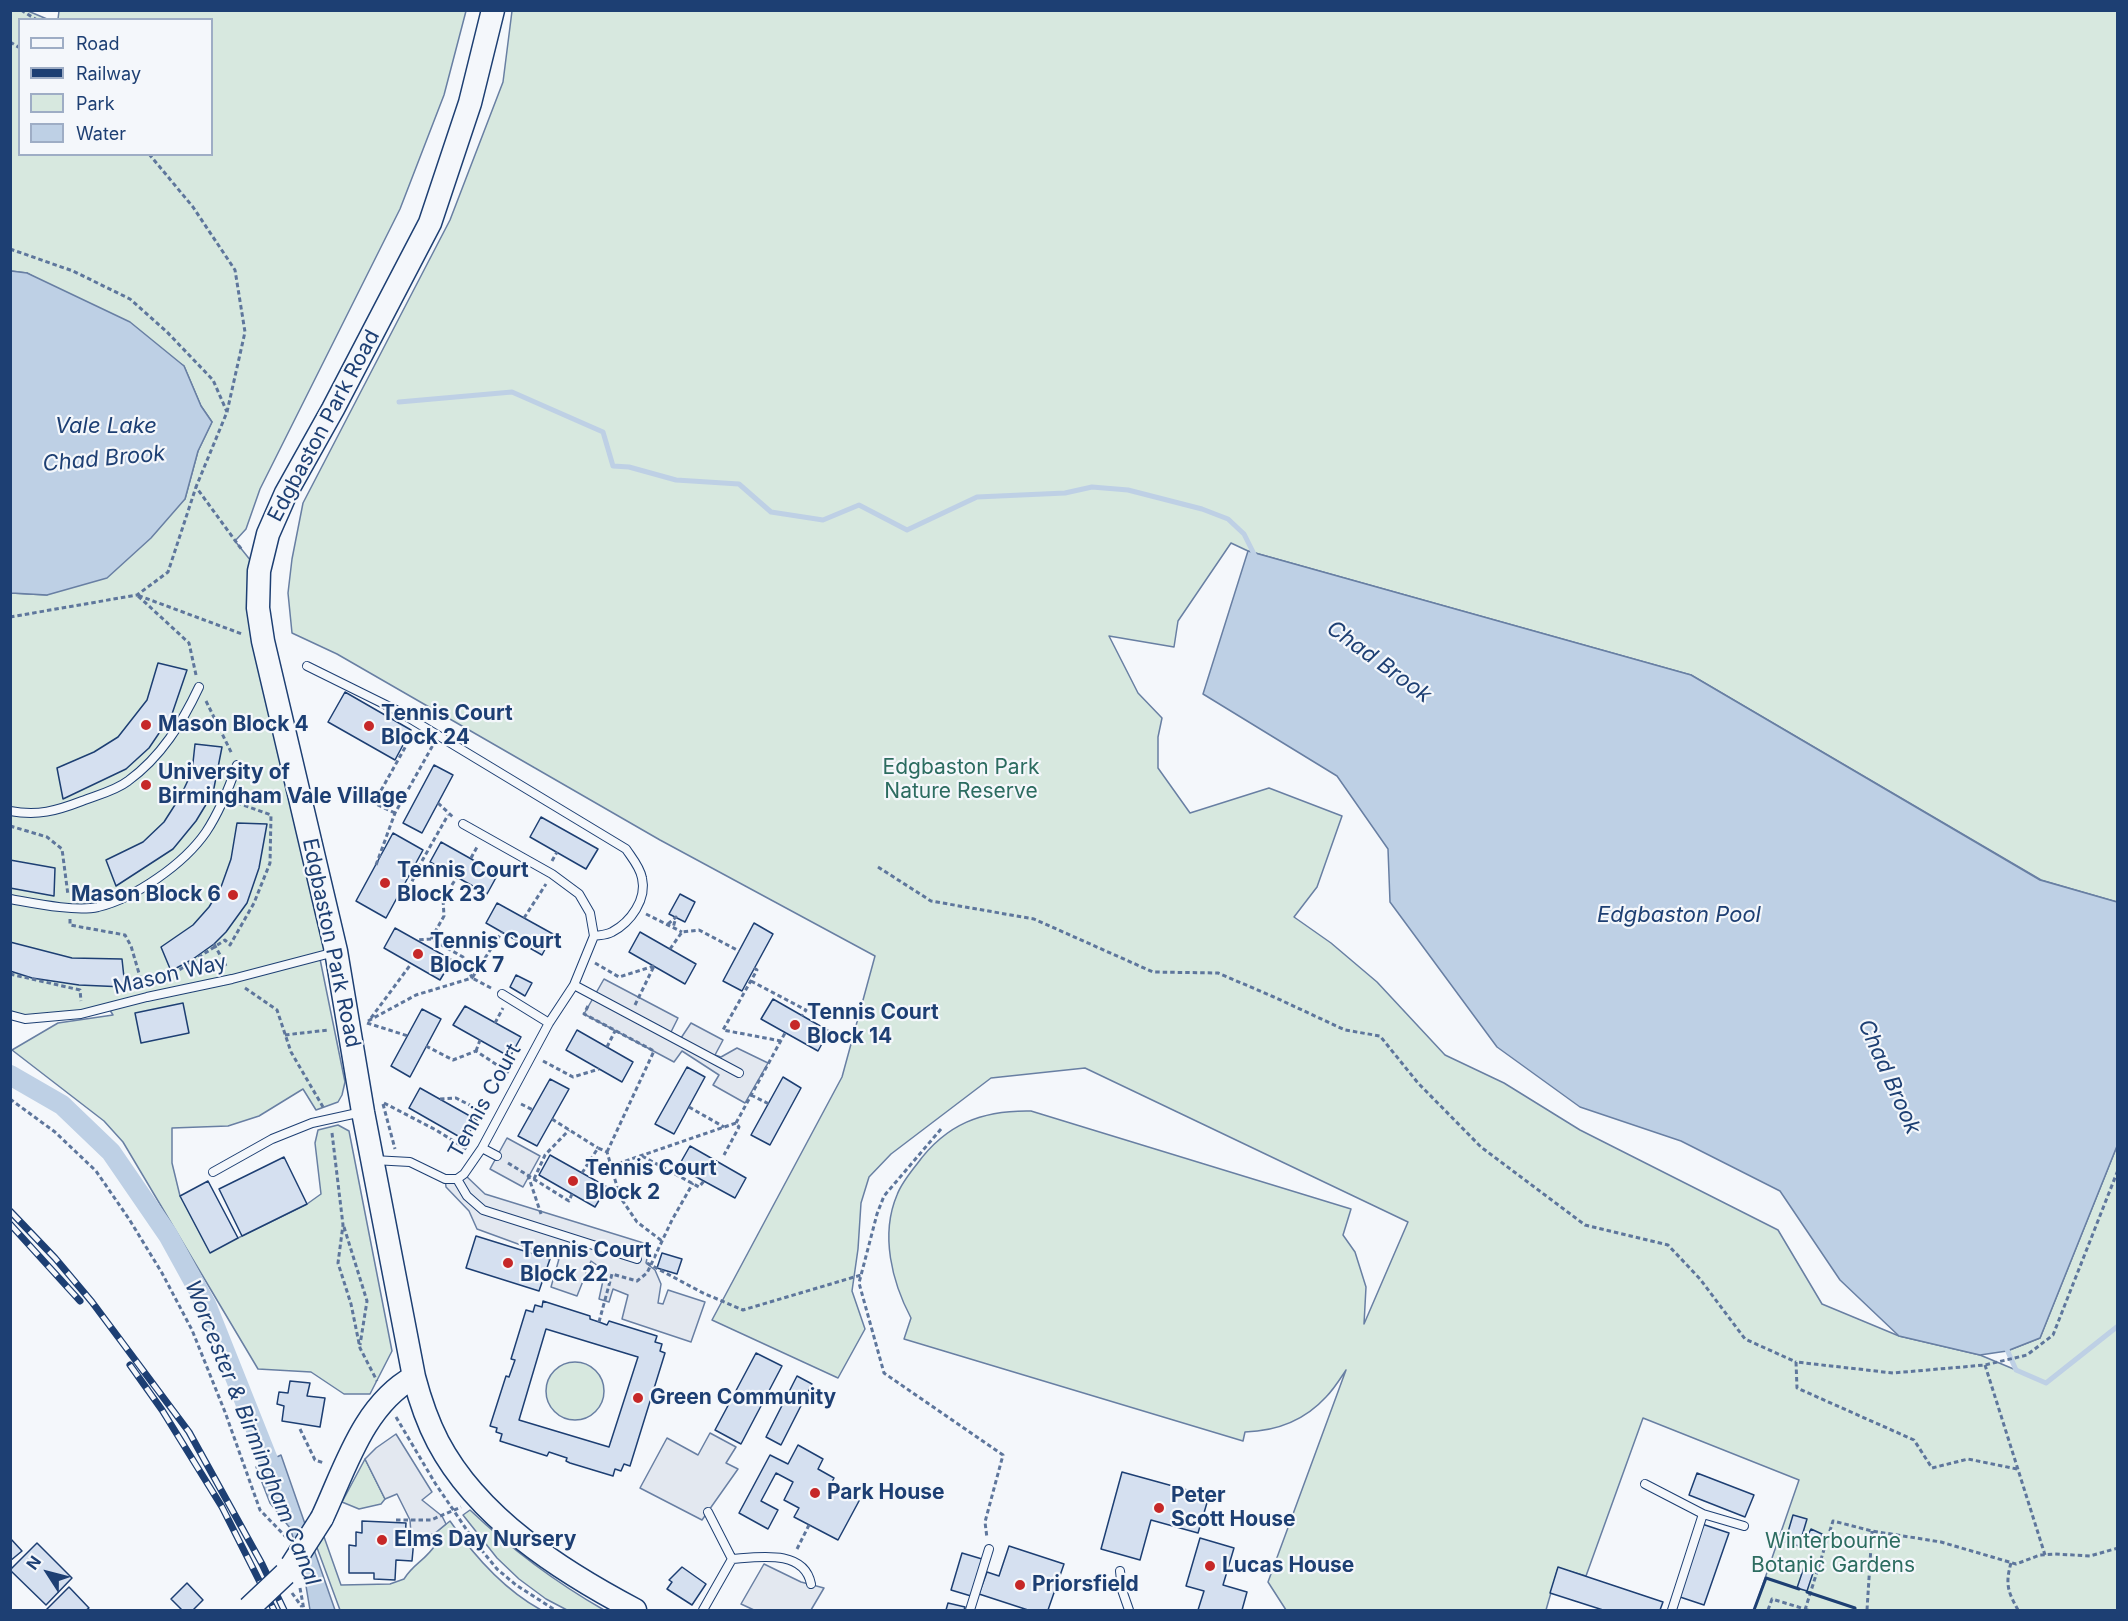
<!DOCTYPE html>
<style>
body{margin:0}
#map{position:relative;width:2128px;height:1621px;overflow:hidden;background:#f4f7fb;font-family:Inter,sans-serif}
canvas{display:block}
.frame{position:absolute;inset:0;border:12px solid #1d3f73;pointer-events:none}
.legend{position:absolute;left:18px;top:18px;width:195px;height:138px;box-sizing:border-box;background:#f4f7fb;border:2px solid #9eadc5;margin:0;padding:8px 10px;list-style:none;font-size:18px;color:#1d3f73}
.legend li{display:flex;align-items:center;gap:12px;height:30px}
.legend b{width:30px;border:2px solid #9eadc5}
.north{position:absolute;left:18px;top:1543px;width:60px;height:60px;-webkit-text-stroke:4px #f4f7fb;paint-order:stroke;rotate:306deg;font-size:16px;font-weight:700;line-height:24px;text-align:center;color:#1d3f73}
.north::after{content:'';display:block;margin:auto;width:21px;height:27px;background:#1d3f73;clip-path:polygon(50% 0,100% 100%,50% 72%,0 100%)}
</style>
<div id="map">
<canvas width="2128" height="1621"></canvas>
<div class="frame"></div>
<ul class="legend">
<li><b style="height:8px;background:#f4f7fb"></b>Road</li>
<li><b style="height:8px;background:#1d3f73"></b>Railway</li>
<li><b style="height:16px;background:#d7e8df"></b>Park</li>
<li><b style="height:16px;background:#bed0e5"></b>Water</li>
</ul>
<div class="north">N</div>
</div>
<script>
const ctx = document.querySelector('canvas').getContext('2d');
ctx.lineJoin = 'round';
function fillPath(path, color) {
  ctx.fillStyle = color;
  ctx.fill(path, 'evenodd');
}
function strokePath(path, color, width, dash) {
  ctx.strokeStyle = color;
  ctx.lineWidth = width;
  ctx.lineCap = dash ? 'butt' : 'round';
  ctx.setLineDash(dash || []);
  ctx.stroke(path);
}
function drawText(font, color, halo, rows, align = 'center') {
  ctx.font = font + ' Inter,sans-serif';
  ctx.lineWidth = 4.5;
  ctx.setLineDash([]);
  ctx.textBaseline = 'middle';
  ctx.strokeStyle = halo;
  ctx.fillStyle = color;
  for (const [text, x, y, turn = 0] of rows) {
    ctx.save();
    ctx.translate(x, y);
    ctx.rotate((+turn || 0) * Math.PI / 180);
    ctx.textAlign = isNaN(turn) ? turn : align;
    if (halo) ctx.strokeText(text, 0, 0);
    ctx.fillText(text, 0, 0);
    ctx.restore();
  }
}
const green = new Path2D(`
 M11 11H28L47 19 20 20V154H212V20L58 19 59 11H466L444 95 400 209 260 489 246 529 235 541 259 571 336 951 320 959 345 1082 342 1095 338 1102 316 1110 303 1089 259 1116 228 1126 172 1128V1163L180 1196 238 1238 307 1204 321 1194 315 1143 318 1130 338 1125 349 1131 392 1351 370 1394H344L311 1372 258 1369 123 1142 104 1121 12 1050 58 1023 113 1015 108 1007 25 1019 11 1015V593L47 595 185 499 198 451 212 422 201 406 184 366 27 273 11 271Z
 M512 11H2117V902L2041 880 1691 675 1248 551 1231 543 1178 621 1174 647 1109 636 1138 693 1162 718 1158 737V768L1190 813 1269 788 1342 816 1317 887 1294 917 1331 943 1377 982 1445 1055 1504 1083 1580 1130 1778 1230 1822 1304 1899 1336 1980 1355 2016 1370 2007 1351 2040 1338 2117 1146V1610H1754L1799 1480 1643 1418 1586 1576 1558 1568 1546 1610H1286L1268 1582 1346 1370C1340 1379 1334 1389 1326 1397 1305 1420 1276 1431 1245 1432L1243 1441 904 1339 911 1318C892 1282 880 1235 897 1195 901 1184 909 1174 917 1164 946 1124 982 1110 1031 1111L1351 1209 1343 1235 1355 1252 1366 1287 1364 1324 1408 1222 1085 1068 991 1078 891 1154 869 1177 861 1203 858 1249 852 1291 865 1329 838 1378 712 1320 842 1077 875 956 660 840 337 654 292 633 288 593 292 559 303 503 450 220 503 82Z
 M546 1391a29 29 0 1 1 58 0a29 29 0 1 1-58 0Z
 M365 1459 385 1499 381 1504 359 1509 342 1502Z
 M470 1510C511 1549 555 1582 604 1610H567L546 1599 519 1579 497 1558 463 1515Z
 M450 1521C474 1556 503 1589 541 1610H340L316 1545 323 1534 341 1585 390 1584 404 1579C414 1563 425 1561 436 1544L434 1534Z`);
fillPath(green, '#d7e8df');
strokePath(green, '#687fa3', 1.5);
const parking = new Path2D(`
 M604 979 678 1018 671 1032 681 1038 691 1023 723 1040 715 1055 721 1057 737 1048 768 1063 745 1103 713 1085 719 1075 682 1051 674 1062 584 1014Z
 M507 1138 540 1156 523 1187 490 1169Z
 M464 1174 485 1194 650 1245 646 1263 655 1270 661 1284 658 1303 663 1304 668 1290 705 1302 691 1342 622 1319 628 1295 613 1289 609 1302 599 1299 604 1276 601 1268 591 1261 577 1296 551 1287 559 1259 477 1229 469 1211 446 1187 445 1179Z
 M710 1433 736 1447 726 1463 738 1469 702 1520 640 1488 667 1438 698 1455Z
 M396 1434 432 1492 422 1500 442 1516 446 1524 434 1534 419 1536 411 1534 410 1520 397 1494 385 1499 365 1459 376 1448Z
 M764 1564 801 1582 824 1588 811 1610H754L741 1604Z`);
fillPath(parking, '#e3e8f0');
strokePath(parking, '#687fa3', 1.5);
const water = new Path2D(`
 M11 271 27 273 130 322 184 366 201 406 212 422 198 451 185 499 151 538 107 578 47 595 11 593Z
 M1248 551 1691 675 2040 880 2117 902V1146L2040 1338 2007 1351 1980 1355 1899 1336 1840 1280 1780 1191 1681 1141 1580 1107 1497 1047 1390 902 1388 849 1337 776 1203 694Z
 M281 1455 335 1610H310L303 1568 290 1528 270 1503 256 1467Z`);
fillPath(water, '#bed0e5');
strokePath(water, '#687fa3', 1.5);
strokePath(new Path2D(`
 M399 402 512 392 603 432 613 466 629 467 676 480 739 484 771 512 823 520 859 505 907 530 977 497 1065 493 1092 487 1128 490 1202 509 1228 519 1244 534 1256 558
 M2005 1345 2016 1370 2046 1383 2118 1326`), '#bed0e5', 5);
strokePath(new Path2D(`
 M10 1075 62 1105 111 1152 168 1235 206 1304 278 1485`), '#bed0e5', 20);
const building = new Path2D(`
 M158 663 187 670 172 714 149 748 126 769 63 799 57 768 94 752 118 737 147 700Z
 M345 692 411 730 395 760 328 722Z
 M195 744 222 747 213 793 196 821 173 849 116 886 106 860 143 842 164 822 180 797 192 772Z
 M434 765 453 775 422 833 403 823Z
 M541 817 598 849 586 869 530 837Z
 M237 823 267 824 259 868 247 903 226 932 214 944 193 959 171 971 161 947 193 925 209 907 221 887 231 859Z
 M393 833 423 850 386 918 356 901Z
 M441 842 498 874 487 894 430 862Z
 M10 860 55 868 54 896 10 888Z
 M680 894 695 902 685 922 669 914Z
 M497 903 553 934 542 955 486 923Z
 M754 923 773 934 742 991 723 981Z
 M395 928 452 960 440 980 384 948Z
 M640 932 696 964 685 984 629 952Z
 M10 942 72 958 122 959 125 987 79 985 32 978 10 971Z
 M516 975 532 983 525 996 510 987Z
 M773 999 829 1031 818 1051 761 1019Z
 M183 1003 189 1033 141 1043 135 1013Z
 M465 1006 521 1037 510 1057 453 1025Z
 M422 1009 441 1019 410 1077 391 1066Z
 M577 1030 633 1062 622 1082 566 1050Z
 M687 1067 705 1077 674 1134 655 1124Z
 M783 1077 801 1088 770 1145 751 1135Z
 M550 1079 569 1089 537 1146 518 1136Z
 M420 1088 477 1120 465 1140 409 1108Z
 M690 1146 746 1178 735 1198 678 1167Z
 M550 1155 607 1187 595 1207 539 1175Z
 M284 1157 307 1204 242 1236 219 1189Z
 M208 1181 238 1238 210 1253 180 1196Z
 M476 1236 550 1259 539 1291 466 1268Z
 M662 1253 682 1259 677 1274 657 1268Z
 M543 1301 590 1316V1319L599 1322 607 1325 609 1321 657 1336 655 1342 662 1344 660 1351 665 1353 630 1466 624 1464 621 1471 615 1469 613 1476 570 1463 566 1461 567 1458 549 1452 547 1456 500 1441 502 1434 496 1432 497 1428 490 1426 506 1376 509 1377 515 1360 511 1359 526 1310 533 1312 535 1305 542 1307ZM546 1329 638 1357 609 1447 519 1420Z
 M756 1353 782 1366 741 1444 715 1430Z
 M797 1376 812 1384 781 1445 766 1437Z
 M290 1381 310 1383 307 1396 325 1398 320 1427 282 1421 284 1406 277 1404 279 1392 288 1393Z
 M798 1445 823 1459 818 1469 834 1478 830 1486 859 1501 838 1540 794 1517 799 1508 784 1500 793 1482 776 1473 761 1501 778 1510 768 1529 739 1513 770 1455 788 1464Z
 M1122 1472 1209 1496 1198 1533 1151 1520 1140 1560 1101 1549Z
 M1697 1473 1754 1495 1745 1517 1689 1495Z
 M1793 1515 1807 1519 1799 1546 1785 1542Z
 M362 1521 406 1523 405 1539H414L412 1561 396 1560 395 1580 374 1579V1573H349V1545L356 1546V1532L362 1533Z
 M1702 1524 1729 1533 1704 1605 1677 1596Z
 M1811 1529 1822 1534 1818 1542 1807 1537Z
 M10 1538 22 1551 10 1561Z
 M1200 1538 1234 1548 1223 1585 1247 1592 1242 1610H1198L1204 1591 1186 1586Z
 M37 1543 72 1578 46 1605 10 1570Z
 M1009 1546 1064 1564 1048 1610H1028L979 1594 987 1572 999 1576Z
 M962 1553 982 1559 971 1596 951 1590Z
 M1805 1564 1815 1567 1807 1591 1797 1588Z
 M682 1567 706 1584 692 1605 667 1589 672 1582 669 1580Z
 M1558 1567 1663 1602 1660 1610H1603L1550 1593Z
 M187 1583 203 1600 193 1610H182L171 1599Z
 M69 1587 89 1608 86 1610H46Z
 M948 1603 965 1607 964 1610H946Z`);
fillPath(building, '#d5e0f0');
strokePath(building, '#1d3f73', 1.5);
const lane = new Path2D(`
 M307 666 396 710 626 849C632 858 640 867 642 878 647 899 631 922 612 932 607 935 600 935 594 936
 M10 811C38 816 56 811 82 801 97 795 115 791 128 781 161 757 182 723 199 687
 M10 899C33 903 75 912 98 907 135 898 184 864 206 832 220 811 229 788 237 765
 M574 985 739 1073
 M502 994 549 1023
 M10 1015 25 1019 81 1014 147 997 232 979 335 952
 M482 1148 497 1156
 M373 1160 410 1162 445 1179H457L464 1174 482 1148 549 1023 574 985 594 936 590 913 579 894 552 874 463 824
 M213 1172 272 1139 312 1123 362 1112
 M457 1179 467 1196 483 1210 637 1259
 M1645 1484 1703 1514
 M708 1512 732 1559
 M1120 1571 1122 1590 1129 1610
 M703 1610 732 1559C759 1557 804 1549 811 1584
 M970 1610 989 1549
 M1672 1610 1703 1514 1744 1526`);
const secondary = new Path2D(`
 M493 10 470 103 430 223 333 409 286 493 268 534 259 571 258 608 263 641 336 951 363 1112 414 1377C420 1400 427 1421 438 1442 478 1518 561 1571 635 1610
 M322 1518C345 1469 363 1405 414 1377`);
strokePath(lane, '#1d3f73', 10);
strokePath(secondary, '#1d3f73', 25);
strokePath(new Path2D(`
 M21 10 37 20
 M10 42 20 48
 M149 154 193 207 235 270 245 332 227 412 196 487 242 550
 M10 249 73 271 130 299 167 332 213 380 227 412
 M10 617 137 595 168 572 196 487
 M196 675 189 643 137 595 242 634
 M206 701 232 754
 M438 803 454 818
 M395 813 374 803 412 735
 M10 826 47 837 62 849 68 895
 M471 858 477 847
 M552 861 557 852
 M376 865 395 813 433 745
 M878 867 931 901 1034 919 1153 972 1218 973 1274 997 1345 1030 1380 1036 1418 1083 1481 1147 1585 1225 1668 1245 1700 1279 1745 1339 1796 1362
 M406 895 418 868 448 815
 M646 914 682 932
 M524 918 546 884
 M70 919V925L125 935 131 946 143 987
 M668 924 676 917 673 928
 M431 939 444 916 443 899 457 877
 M214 944 226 966
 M670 949 682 932 699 930 739 951
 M595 963 619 977 654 966
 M754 968 757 970 723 1030 781 1041
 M10 974 80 990 81 1001
 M167 978 225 940 230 945 254 903 270 863 271 815 235 802
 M751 981 806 1010 802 1016
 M245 988 277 1010 291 1052 323 1107
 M491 988 472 978 502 932
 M635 1005 654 966
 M588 1006 584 1014 654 1051 607 1152
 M371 1018 411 964
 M368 1021 416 995 472 978 463 957 431 939 417 940
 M367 1023 408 1036
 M495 1023 503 1008
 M285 1035 328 1030
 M426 1046 453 1060 476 1051 509 1073
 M607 1047 615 1031
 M476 1051 480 1040
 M543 1061 573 1077 599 1069
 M751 1095 769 1104
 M10 1099 55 1132 96 1171 129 1219 162 1273 192 1330 225 1412 260 1510 287 1538
 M440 1099 456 1098 487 1114
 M384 1103 436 1130 468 1150
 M383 1104 395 1149
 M521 1104 533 1110
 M689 1107 724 1127
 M552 1119 598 1148
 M736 1123 785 1033
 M941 1129 884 1196 877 1214 859 1283 884 1373 1003 1455 985 1522 987 1538
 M332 1133 343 1225 338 1263 351 1304 360 1348 377 1381
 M642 1156 699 1187 704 1181
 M508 1163 569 1201 572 1194
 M611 1166 736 1123 739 1127 724 1155
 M582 1173 598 1148 607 1152 620 1197 637 1222 662 1241
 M528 1175 541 1214
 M534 1179 545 1155 569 1130
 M344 1227 367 1301 360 1345
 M647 1263 703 1293 743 1310 861 1275
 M599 1322 612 1274 637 1281 647 1273 672 1220 693 1183
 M1985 1365 2045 1555
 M396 1417 435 1483 475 1542 497 1569 516 1585 555 1610
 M300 1429 315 1460 324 1463
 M2017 1469 1968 1459 1932 1468 1914 1440 1797 1388 1796 1362 1893 1373 1985 1365 2027 1355 2053 1335 2118 1170
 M396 1520H431L461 1507
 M797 1549 809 1525
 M2011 1563C2005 1584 2008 1592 2018 1610
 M300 1588 304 1610
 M292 1593 302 1607
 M1022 1610V1609
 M1768 1610 1772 1599 1808 1610
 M1805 1610 1833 1521 1872 1531 1941 1542 2016 1564 2040 1555 2055 1554 2090 1556 2118 1548
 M1867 1610 1872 1531`), '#5e769c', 3, [4.5, 3]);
strokePath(lane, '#f4f7fb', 8);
strokePath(secondary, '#f4f7fb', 22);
const rail = new Path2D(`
 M10 1211 55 1258 92 1302 189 1432 262 1564 284 1610
 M10 1224 80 1301
 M130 1365 162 1410 222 1507 274 1610`);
strokePath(rail, '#1d3f73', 7);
strokePath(rail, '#f4f7fb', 4.5, [14]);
const secondaryBridge = new Path2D(`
 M292 1565 322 1518
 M249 1608 285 1574`);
strokePath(secondaryBridge, '#1d3f73', 25, []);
strokePath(secondaryBridge, '#f4f7fb', 22);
strokePath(new Path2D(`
 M1807 1592 1855 1608V1610
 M1754 1610 1766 1578 1799 1589`), '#1d3f73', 3);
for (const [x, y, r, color] of [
 [146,725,6,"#c62828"],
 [369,726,6,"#c62828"],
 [146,785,6,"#c62828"],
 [385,883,6,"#c62828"],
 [233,895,6,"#c62828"],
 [418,954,6,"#c62828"],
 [795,1025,6,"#c62828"],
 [573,1181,6,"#c62828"],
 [508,1263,6,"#c62828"],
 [638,1398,6,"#c62828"],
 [815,1493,6,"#c62828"],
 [1159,1508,6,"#c62828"],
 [382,1540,6,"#c62828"],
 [1210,1566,6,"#c62828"],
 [1020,1585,6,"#c62828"]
]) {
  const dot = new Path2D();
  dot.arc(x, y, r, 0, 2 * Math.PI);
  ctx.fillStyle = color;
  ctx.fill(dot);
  strokePath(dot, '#f4f7fb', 2);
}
drawText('21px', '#1d3f73', '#f4f7fb', [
 ["Edgbaston Park Road",324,426,-62],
 ["Edgbaston Park Road",331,943,78],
 ["Mason Way",170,975,-13],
 ["Tennis Court",485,1101,-61]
]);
drawText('bold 21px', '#1d3f73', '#f4f7fb', [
 ["Tennis Court",381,714],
 ["Block 24",381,738],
 ["Mason Block 4",158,725],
 ["University of",158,773],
 ["Birmingham Vale Village",158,797],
 ["Tennis Court",397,871],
 ["Block 23",397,895],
 ["Mason Block 6",221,895,"right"],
 ["Tennis Court",430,942],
 ["Block 7",430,966],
 ["Tennis Court",807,1013],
 ["Block 14",807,1037],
 ["Tennis Court",585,1169],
 ["Block 2",585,1193],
 ["Tennis Court",520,1251],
 ["Block 22",520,1275],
 ["Green Community",650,1398],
 ["Park House",827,1493],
 ["Peter",1171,1496],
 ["Scott House",1171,1520],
 ["Elms Day Nursery",394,1540],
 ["Lucas House",1222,1566],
 ["Priorsfield",1032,1585]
], 'left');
drawText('21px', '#2c6c60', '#f4f7fb', [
 ["Edgbaston Park",961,768],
 ["Nature Reserve",961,792],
 ["Winterbourne",1833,1542],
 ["Botanic Gardens",1833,1566]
]);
drawText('italic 22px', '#1d3f73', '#f4f7fb', [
 ["Vale Lake",106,426],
 ["Chad Brook",104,459,-5],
 ["Chad Brook",1379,662,36],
 ["Edgbaston Pool",1679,915],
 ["Chad Brook",1889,1077,66],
 ["Worcester & Birmingham Canal",252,1433,68]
]);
</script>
